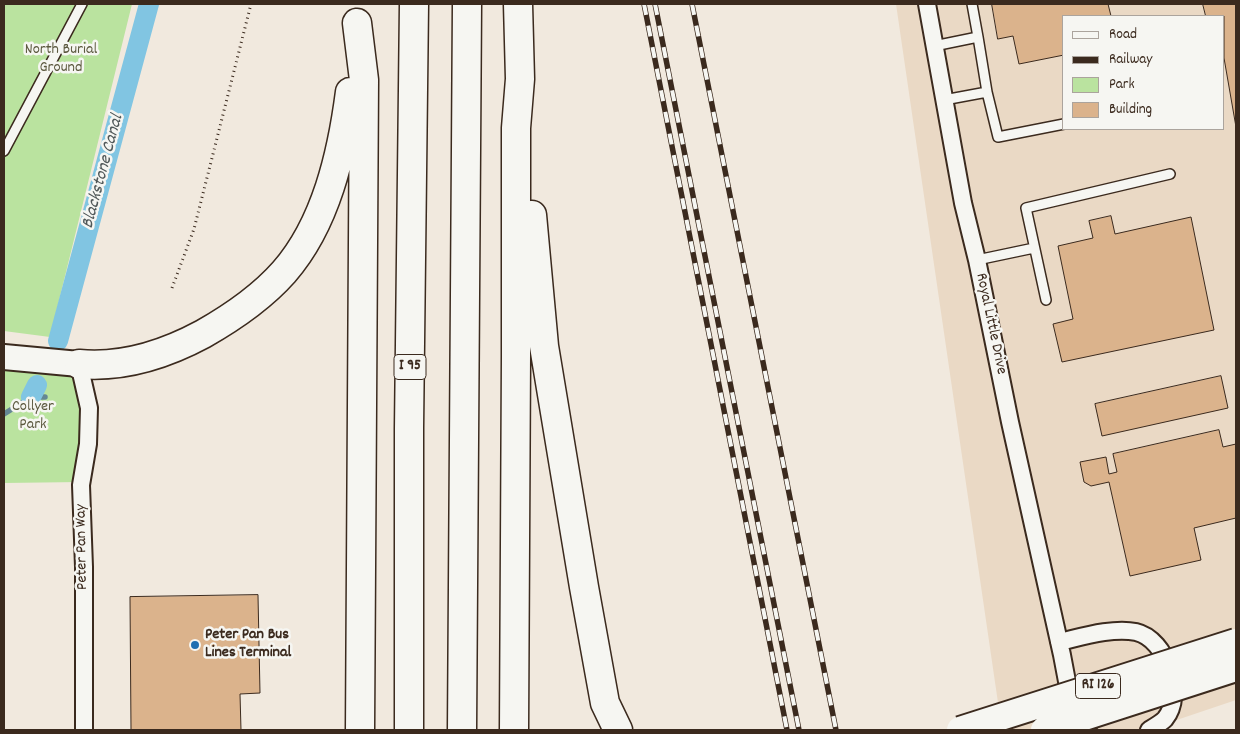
<!DOCTYPE html>
<style>
body{margin:0}
#map{position:relative;width:1240px;height:734px;overflow:hidden;background:#f1e9de;font-family:Dekko,sans-serif}
canvas{display:block}
.frame{position:absolute;inset:0;border:5px solid #3b2a1e;pointer-events:none}
.legend{position:absolute;left:1062px;top:15px;width:162px;height:115px;box-sizing:border-box;background:#f6f6f2;border:1px solid #aba49d;margin:0;padding:6px 9px;list-style:none;font-size:15px;color:#3b2a1e}
.legend li{display:flex;align-items:center;gap:10px;height:25px}
.legend b{width:25px;border:1px solid #aba49d}
</style>
<div id="map">
<canvas width="1240" height="734"></canvas>
<div class="frame"></div>
<ul class="legend">
<li><b style="height:6px;background:#f6f6f2"></b>Road</li>
<li><b style="height:6px;background:#3b2a1e"></b>Railway</li>
<li><b style="height:14px;background:#bae39f"></b>Park</li>
<li><b style="height:14px;background:#dbb38c"></b>Building</li>
</ul>
</div>
<script>
const ctx = document.querySelector('canvas').getContext('2d');
ctx.lineJoin = 'round';
function fillPath(path, color) {
  ctx.fillStyle = color;
  ctx.fill(path, 'evenodd');
}
function strokePath(path, color, width, dash) {
  ctx.strokeStyle = color;
  ctx.lineWidth = width;
  ctx.lineCap = dash ? 'butt' : 'round';
  ctx.setLineDash(dash || []);
  ctx.stroke(path);
}
function drawText(font, color, halo, rows, align = 'center') {
  ctx.font = font + ' Dekko,sans-serif';
  ctx.lineWidth = 5;
  ctx.setLineDash([]);
  ctx.textBaseline = 'middle';
  ctx.strokeStyle = halo;
  ctx.fillStyle = color;
  for (const [text, x, y, turn = 0] of rows) {
    ctx.save();
    ctx.translate(x, y);
    ctx.rotate((+turn || 0) * Math.PI / 180);
    ctx.textAlign = isNaN(turn) ? turn : align;
    if (halo) ctx.strokeText(text, 0, 0);
    ctx.fillText(text, 0, 0);
    ctx.restore();
  }
}
fillPath(new Path2D(`
 M896 4H1236V700L1147 730H1002ZM1064 16H1224V129H1064Z`), '#ead9c5');
fillPath(new Path2D(`
 M4 4H132L50 337 4 331Z
 M4 358 82 369 81 482 4 483Z`), '#bae39f');
strokePath(new Path2D(`
 M4 414 31 397H45`), '#658794', 5.5);
strokePath(new Path2D(`
 M58 341 149 4
 M31 397 37 385`), '#81c5e2', 20);
const building = new Path2D(`
 M992 4H1108L1111 16H1064V55L1019 64 1013 36 998 39Z
 M1203 4H1236V127L1224 58V16H1206Z
 M1111 216 1115 234 1191 217 1214 330 1062 362 1053 324 1073 319 1058 246 1093 238 1089 221Z
 M1221 376 1228 408 1102 436 1095 404Z
 M1219 430 1223 447 1236 444V518L1194 528 1201 560 1130 576 1109 482 1091 486 1084 482 1080 462 1106 457 1109 474 1117 472 1113 454Z
 M258 595 260 693 240 694 241 730H131L130 597Z`);
fillPath(building, '#dbb38c');
strokePath(building, '#3b2a1e', 1);
const lane = new Path2D(`
 M978 37 987 92
 M934 46 978 37 972 4
 M944 100 987 92 998 137 1064 124
 M4 151 82 4
 M977 260 1034 248
 M1046 300 1026 208 1170 174`);
const street = new Path2D(`
 M927 4 963 203 977 260 1010 422 1062 655 1069 692 1075 713 1088 730
 M79 364 89 408 88 444 81 485 84 567V730
 M1059 642C1081 637 1113 627 1136 632 1167 639 1185 695 1165 719 1161 723 1154 727 1149 730`);
const secondary = new Path2D(`
 M4 357 79 364`);
const highway = new Path2D(`
 M357 23 364 80 360 730
 M532 215 544 346 584 587 605 703 618 730
 M79 364C123 368 164 355 203 334 233 317 261 298 284 272 326 224 342 154 350 92
 M409 730V428L414 4
 M462 730 467 4
 M514 730 516 356V128L520 79 518 4`);
strokePath(lane, '#3b2a1e', 12);
strokePath(street, '#3b2a1e', 20);
strokePath(secondary, '#3b2a1e', 28);
strokePath(highway, '#3b2a1e', 31);
strokePath(new Path2D(`
 M172 288 194 229 251 4`), '#3b2a1e', 3, [1, 4]);
strokePath(lane, '#f6f6f2', 9);
strokePath(street, '#f6f6f2', 16);
strokePath(secondary, '#f6f6f2', 24);
strokePath(highway, '#f6f6f2', 28);
const rail = new Path2D(`
 M644 4 787 730
 M655 4 799 730
 M692 4 836 730`);
strokePath(rail, '#3b2a1e', 5.5);
strokePath(rail, '#f6f6f2', 4, [11]);
const primaryBridge = new Path2D(`
 M960 730 1236 642
 M1044 730 1236 668`);
strokePath(primaryBridge, '#3b2a1e', 30, []);
strokePath(primaryBridge, '#f6f6f2', 26);
for (const [x, y, r, color] of [
 [195,645,5,"#1f6fb2"]
]) {
  const dot = new Path2D();
  dot.arc(x, y, r, 0, 2 * Math.PI);
  ctx.fillStyle = color;
  ctx.fill(dot);
  strokePath(dot, '#f6f6f2', 2);
}
for (const [x, y, w] of [
 [410,367,32],
 [1098,686,45]
]) {
  const box = new Path2D();
  box.roundRect(x - w / 2, y - 12.5, w, 25, 4);
  ctx.fillStyle = '#f6f6f2';
  ctx.fill(box);
  strokePath(box, '#3b2a1e', 1);
}
drawText('bold 15px', '#3b2a1e', null, [
 ["I 95",410,367],
 ["RI 126",1098,686]
]);
drawText('16px', '#5b583e', '#f6f6f2', [
 ["North Burial",61,51],
 ["Ground",61,69],
 ["Collyer",33,408],
 ["Park",33,426]
]);
drawText('16px', '#3b2a1e', '#f6f6f2', [
 ["Royal Little Drive",990,324,78],
 ["Peter Pan Way",83,547,-91]
]);
drawText('bold 16px', '#3b2a1e', '#f6f6f2', [
 ["Peter Pan Bus",205,636],
 ["Lines Terminal",205,654]
], 'left');
drawText('italic 18px', '#505859', '#f6f6f2', [
 ["Blackstone Canal",104,172,-75]
]);
</script>
